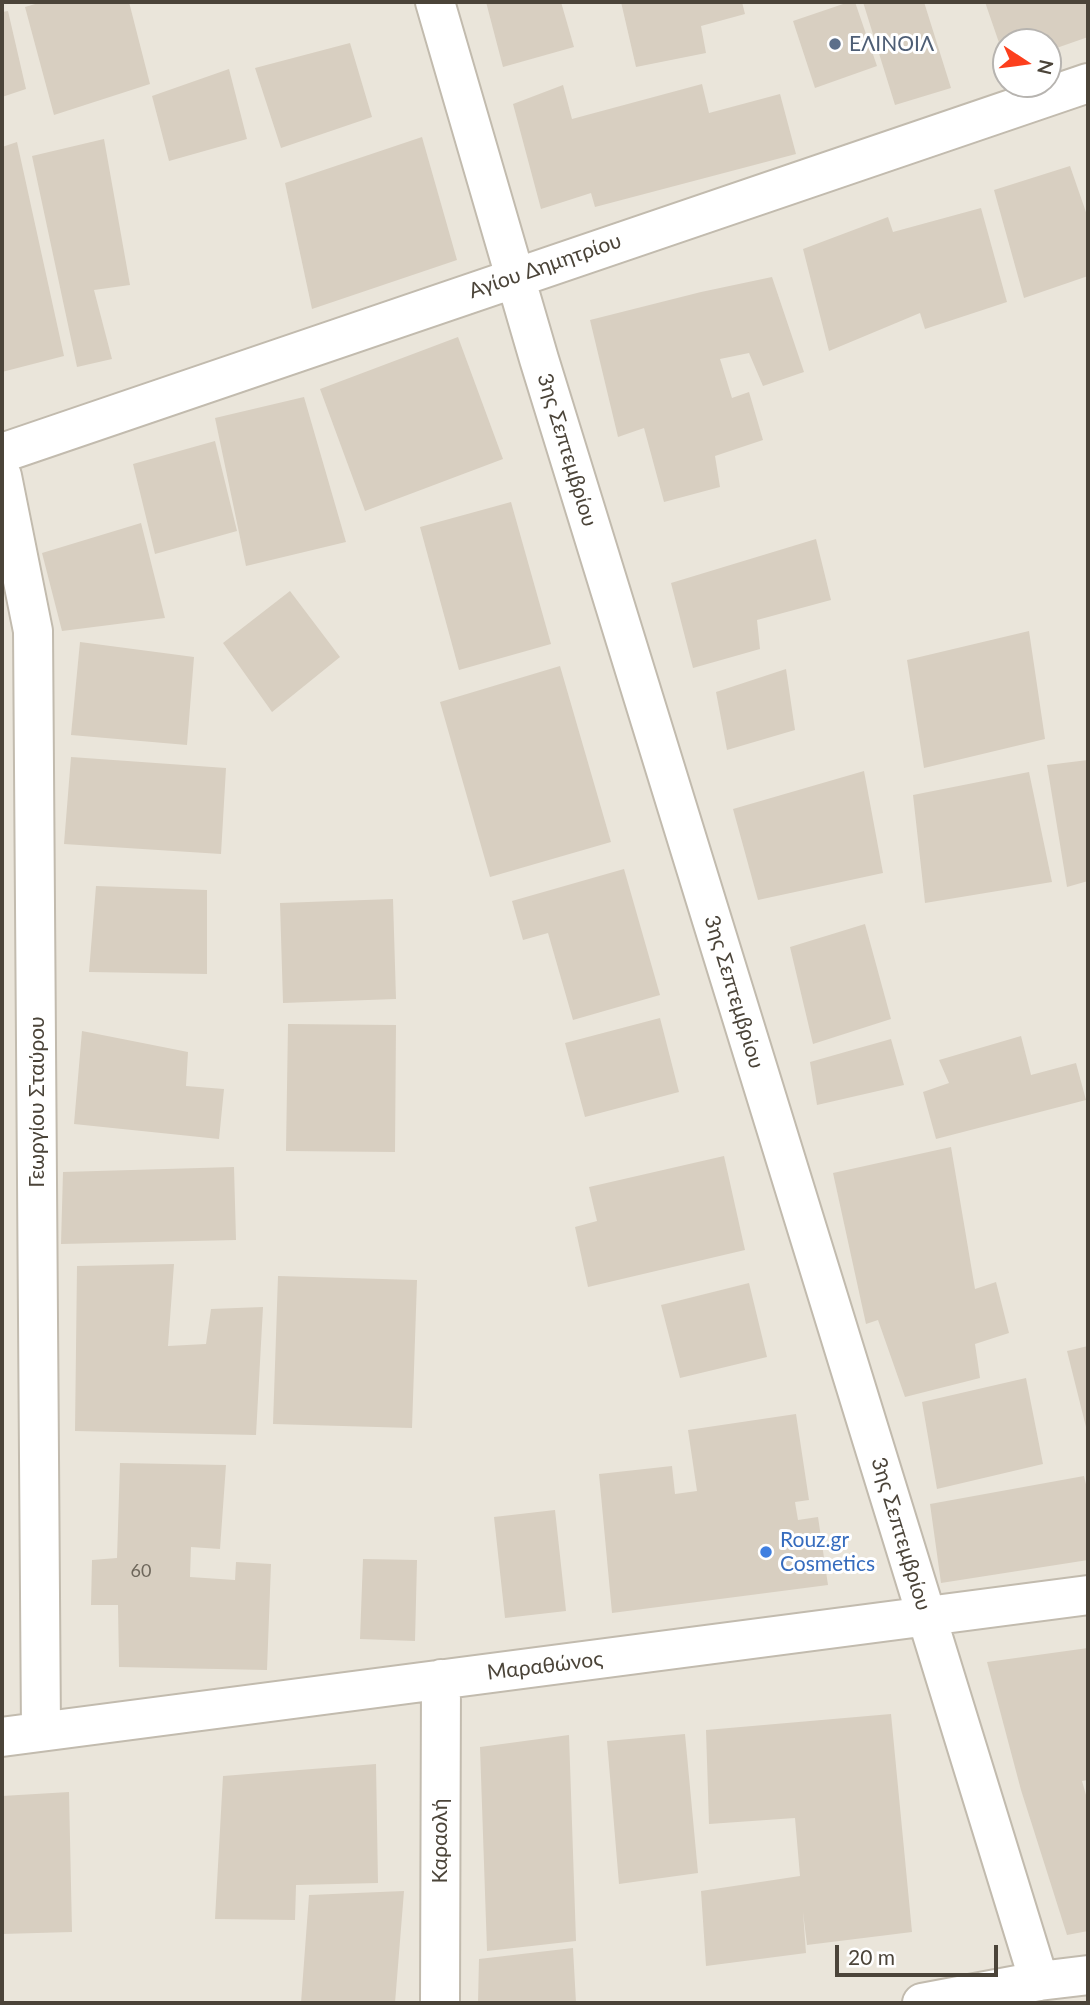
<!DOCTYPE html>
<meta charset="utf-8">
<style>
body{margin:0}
#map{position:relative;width:1090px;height:2005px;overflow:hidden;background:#f6f3ec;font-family:Lato,sans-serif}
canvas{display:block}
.frame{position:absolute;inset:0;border:4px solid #4b4439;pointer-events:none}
.north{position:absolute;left:992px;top:28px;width:70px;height:70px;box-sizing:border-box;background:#fff;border:2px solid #b7b4b0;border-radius:50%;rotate:103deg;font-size:19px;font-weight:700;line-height:28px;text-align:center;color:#4b4439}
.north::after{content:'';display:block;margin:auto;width:24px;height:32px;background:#fc3f1d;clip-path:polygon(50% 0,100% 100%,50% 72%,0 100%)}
.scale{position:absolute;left:835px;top:1945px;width:163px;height:32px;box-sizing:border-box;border:4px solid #4b4439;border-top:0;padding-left:9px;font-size:21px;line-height:24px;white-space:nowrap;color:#4b4439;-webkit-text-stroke:5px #fff;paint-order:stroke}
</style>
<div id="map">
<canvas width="1090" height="2005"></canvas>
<div class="frame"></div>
<div class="north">N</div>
<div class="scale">20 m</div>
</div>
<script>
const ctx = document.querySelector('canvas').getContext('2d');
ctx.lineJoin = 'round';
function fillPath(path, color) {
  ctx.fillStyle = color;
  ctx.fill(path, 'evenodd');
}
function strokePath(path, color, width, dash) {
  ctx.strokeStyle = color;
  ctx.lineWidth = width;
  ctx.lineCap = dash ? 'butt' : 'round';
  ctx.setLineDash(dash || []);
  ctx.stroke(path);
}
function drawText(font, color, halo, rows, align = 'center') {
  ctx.font = font + ' Lato,sans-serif';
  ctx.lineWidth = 6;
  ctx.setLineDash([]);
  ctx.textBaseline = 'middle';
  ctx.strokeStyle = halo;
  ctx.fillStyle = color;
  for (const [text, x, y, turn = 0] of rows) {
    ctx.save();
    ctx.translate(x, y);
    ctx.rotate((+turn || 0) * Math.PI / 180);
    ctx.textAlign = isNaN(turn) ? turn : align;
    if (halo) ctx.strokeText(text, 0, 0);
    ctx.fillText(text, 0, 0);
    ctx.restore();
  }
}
fillPath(new Path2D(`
 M2 2H1088V2003H2ZM1006 42H1048V84H1006Z`), '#eae5da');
fillPath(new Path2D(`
 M42 2H129L150 84 54 115 25 7Z
 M486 2H561L574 47 503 67Z
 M621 2H742L745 14 701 26 706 53 636 67Z
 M849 2H855L877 66 815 88 793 21Z
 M863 2H924L951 88 895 105Z
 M985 2H1088V37L1048 51V42H1006V63Z
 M8 11 26 89 2 97V12Z
 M350 43 372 117 281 148 255 68Z
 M229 69 247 139 169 161 152 96Z
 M702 84 709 113 780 94 796 154 595 207 591 193 541 209 513 104 563 85 572 119Z
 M422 137 457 260 312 309 285 183Z
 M104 139 130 285 94 290 112 359 77 367 32 156Z
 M17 142 64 356 2 372V147Z
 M1070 166 1088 218V276L1024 298 994 190Z
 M981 208 1007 302 925 329 920 313 829 351 803 249 888 217 893 232Z
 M772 277 804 372 763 386 749 353 720 359 732 398 749 392 763 440 715 456 720 487 664 502 644 428 618 437 590 320 701 292Z
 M458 337 503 459 365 511 320 389Z
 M304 397 346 542 246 566 215 418Z
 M215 441 237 531 155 554 133 464Z
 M511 502 551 644 459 670 420 527Z
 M141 523 165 618 62 631 42 553Z
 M816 539 831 600 757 620 760 649 693 668 671 583Z
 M290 591 340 657 272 712 223 643Z
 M1029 631 1045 739 924 768 907 660Z
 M80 642 194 657 187 745 71 735Z
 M560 666 611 842 490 877 440 702Z
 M786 669 795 730 727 750 716 692Z
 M71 757 226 768 221 854 64 844Z
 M1088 760V881L1067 887 1047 765Z
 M864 771 883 873 758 900 733 809Z
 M1029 772 1052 882 925 903 913 795Z
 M624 869 660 995 573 1020 548 933 523 940 512 901Z
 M96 886 207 890V974L89 972Z
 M393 899 396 999 283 1003 280 903Z
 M865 924 891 1019 813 1044 790 947Z
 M660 1018 679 1092 585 1117 565 1043Z
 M288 1024 396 1025 395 1152 286 1151Z
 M82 1031 188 1052 186 1086 224 1089 219 1139 74 1124Z
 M1021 1036 1031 1075 1076 1063 1086 1100 936 1139 923 1092 949 1083 939 1060Z
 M891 1039 904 1085 817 1105 810 1062Z
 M951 1147 975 1289 996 1282 1009 1333 975 1344 980 1378 905 1397 878 1320 866 1324 833 1173Z
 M724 1156 745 1250 588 1287 575 1227 597 1221 589 1187Z
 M234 1167 236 1240 61 1244 63 1172Z
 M174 1264 168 1346 206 1344 211 1309 263 1307 256 1435 75 1431 77 1266Z
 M278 1276 417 1280 412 1428 273 1424Z
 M749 1283 767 1357 680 1378 661 1305Z
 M1088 1346V1431H1087L1067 1351Z
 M1026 1378 1043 1464 937 1489 922 1402Z
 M796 1414 809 1500 795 1502 798 1520 818 1517 828 1585 612 1613 599 1474 672 1466 675 1494 697 1491 688 1430Z
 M120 1463 226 1465 220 1549 191 1547 190 1577 235 1580 236 1562 271 1564 267 1670 119 1667 118 1605H91L92 1560 117 1558Z
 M1084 1476 1088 1493V1560L941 1583 930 1504Z
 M555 1510 566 1611 505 1618 494 1517Z
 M363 1559 417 1560 415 1641 360 1639Z
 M1088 1648V1780L1082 1781 1088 1802V1931L1067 1935 1021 1790 987 1662Z
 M891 1714 912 1932 807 1945 803 1912 806 1953 706 1966 701 1891 800 1876 795 1818 709 1824 706 1730Z
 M685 1734 698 1873 619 1884 607 1741Z
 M569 1735 576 1941 487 1951 480 1747Z
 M376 1764 378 1883 296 1885 295 1920 215 1919 223 1776Z
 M69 1792 72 1932 2 1934V1796Z
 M404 1891 395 2003H301L309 1895Z
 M573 1948 576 2003H478L479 1959Z`), '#d8cfc1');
const minor = new Path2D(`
 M435 2 539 359 1039 1981
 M2 453 1088 83
 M2 476 33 631 41 1731
 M2 1737 1088 1595
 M440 2003 441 1679
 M922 2003 1039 1981 1088 1975`);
strokePath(minor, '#c2bbae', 42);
strokePath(minor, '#fff', 38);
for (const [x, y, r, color] of [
 [835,44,7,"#5c6f8a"],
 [766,1552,7,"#3f7fe0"]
]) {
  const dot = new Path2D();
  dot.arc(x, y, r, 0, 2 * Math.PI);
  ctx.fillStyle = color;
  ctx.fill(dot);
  strokePath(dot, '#fff', 2.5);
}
drawText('18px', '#6e675b', null, [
 ["60",141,1571]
]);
drawText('21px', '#4e5e75', '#fff', [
 ["ΕΛΙΝΟΙΛ",849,44]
], 'left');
drawText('21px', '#4b4439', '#fff', [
 ["Αγίου Δημητρίου",545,266,-19],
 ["3ης Σεπτεμβρίου",567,450,73],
 ["3ης Σεπτεμβρίου",734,992,73],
 ["Γεωργίου Σταύρου",37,1102,-90],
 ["3ης Σεπτεμβρίου",901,1534,73],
 ["Μαραθώνος",545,1666,-7],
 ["Καραολή",440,1841,-90]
]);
drawText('21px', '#366cbe', '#fff', [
 ["Rouz.gr",780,1540],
 ["Cosmetics",780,1564]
], 'left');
</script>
